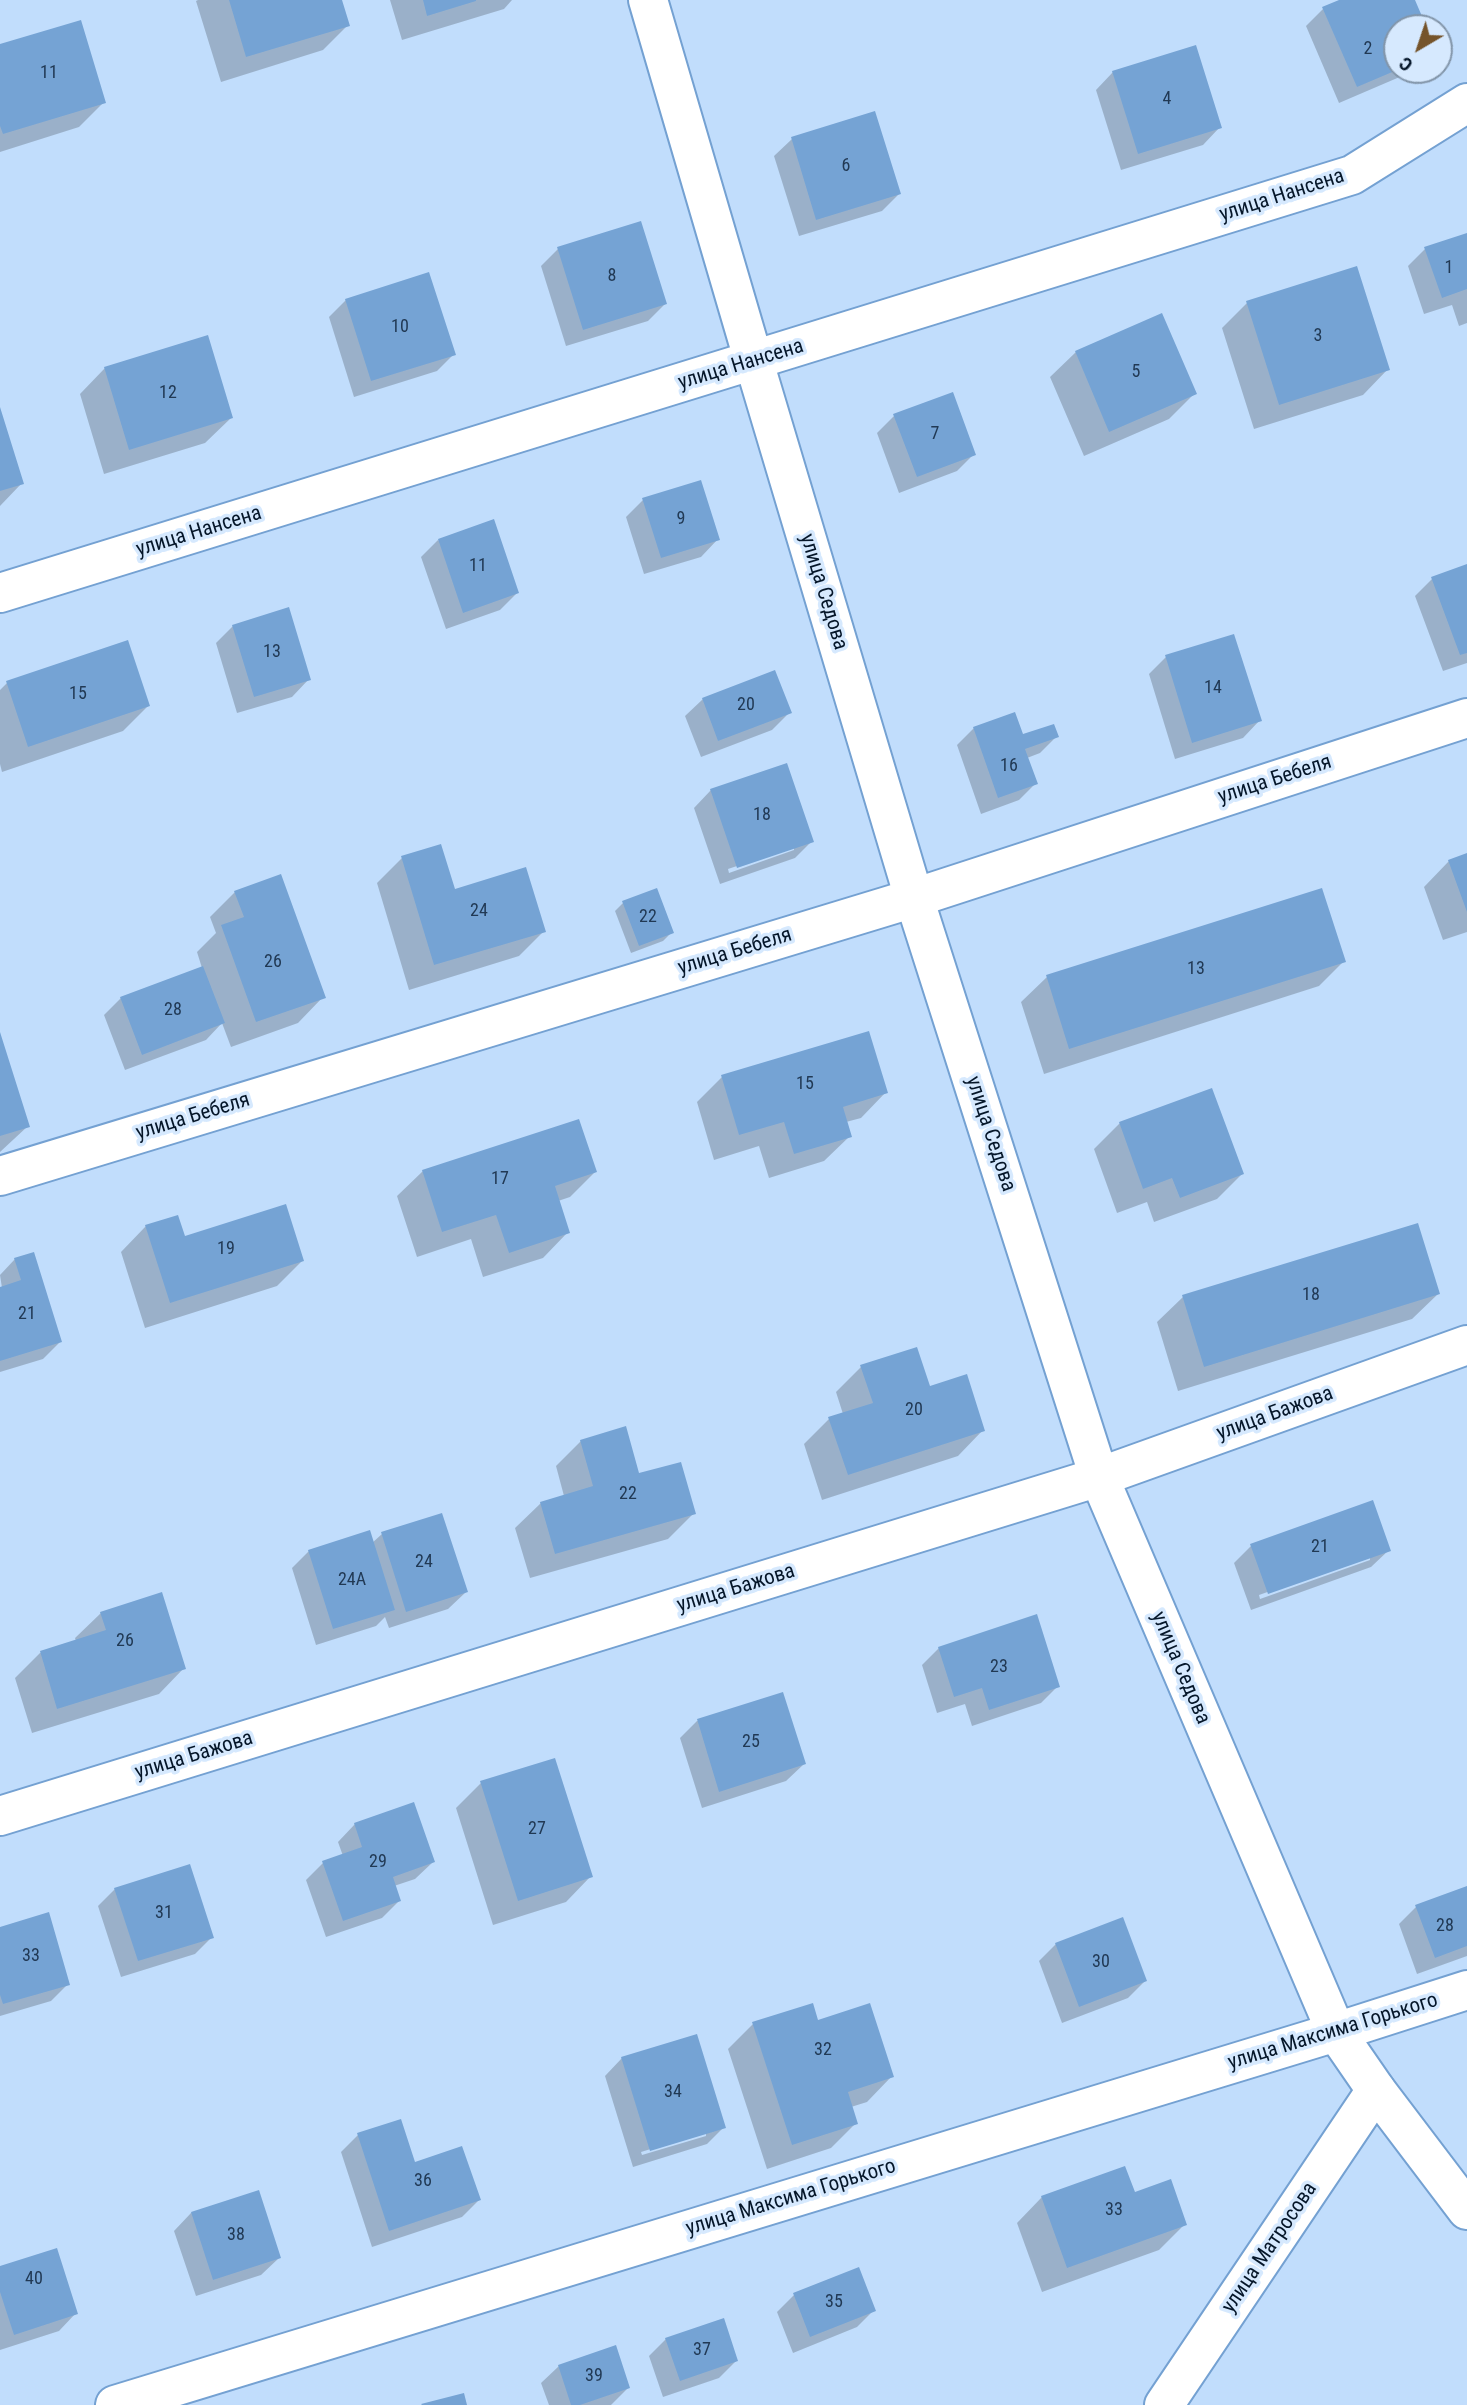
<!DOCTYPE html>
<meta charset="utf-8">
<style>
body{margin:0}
#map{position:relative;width:1467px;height:2405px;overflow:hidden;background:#c1ddfc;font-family:"Roboto Condensed",sans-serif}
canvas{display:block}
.north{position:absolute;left:1383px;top:14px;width:70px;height:70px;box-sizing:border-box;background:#d6e9fe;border:2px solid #8295a9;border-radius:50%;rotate:219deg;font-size:19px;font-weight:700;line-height:28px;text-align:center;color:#051629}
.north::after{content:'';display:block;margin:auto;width:24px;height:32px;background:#75542b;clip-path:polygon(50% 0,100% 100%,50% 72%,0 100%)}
</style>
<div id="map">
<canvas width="1467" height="2405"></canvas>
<div class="north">С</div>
</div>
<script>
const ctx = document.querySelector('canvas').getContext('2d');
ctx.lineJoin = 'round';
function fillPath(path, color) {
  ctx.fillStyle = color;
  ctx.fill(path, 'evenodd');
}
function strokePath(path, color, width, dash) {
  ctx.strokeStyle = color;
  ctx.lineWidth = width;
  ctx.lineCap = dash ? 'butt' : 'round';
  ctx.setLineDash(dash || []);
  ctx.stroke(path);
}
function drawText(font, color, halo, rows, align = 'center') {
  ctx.font = font + ' "Roboto Condensed",sans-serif';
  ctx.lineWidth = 7;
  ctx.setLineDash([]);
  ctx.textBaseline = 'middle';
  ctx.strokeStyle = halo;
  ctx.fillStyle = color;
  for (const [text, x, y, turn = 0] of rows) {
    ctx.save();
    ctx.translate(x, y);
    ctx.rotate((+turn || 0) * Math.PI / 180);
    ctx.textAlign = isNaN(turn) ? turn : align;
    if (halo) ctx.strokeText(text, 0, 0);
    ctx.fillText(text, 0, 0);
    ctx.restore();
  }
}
fillPath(new Path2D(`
 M198 0H341L348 25 323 50 221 82 196 1Z
 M390 0H512L504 9 402 40Z
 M1344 0H1413L1425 28H1397V70H1416L1339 103 1306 26 1323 9Z
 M0 46 104 102 79 127 0 152Z
 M1113 72 1220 127 1203 145 1121 170 1096 90Z
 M792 139 899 194 882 211 799 236 774 156Z
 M1467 235V323L1459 326 1452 305 1424 314 1408 266 1425 249Z
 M558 249 665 304 648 321 566 346 541 266Z
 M346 300 454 354 437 371 354 397 329 317Z
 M1247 303 1388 369 1363 395 1254 429 1222 328Z
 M1076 352 1195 393 1169 419 1084 456 1050 377Z
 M105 368 231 418 205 443 104 474 80 394Z
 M0 410 22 483 0 506Z
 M894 416 974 454 957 471 899 493 877 433Z
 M643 500 718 539 701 557 644 574 626 517Z
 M438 540 517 593 500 610 446 629 421 557Z
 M1467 566V663L1443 671 1415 596 1432 579Z
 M233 626 309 679 292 697 237 713 216 643Z
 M1166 657 1260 720 1243 738 1175 759 1149 674Z
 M7 683 148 706 123 731 2 772 0 764V690Z
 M703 699 789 713 772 730 701 757 685 716Z
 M974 728 1021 736H1057L1040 753 1027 758 1036 783 1019 800 981 814 957 745Z
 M711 790 812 841 795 858 720 884 694 808ZM794 847V850L729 873 728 869Z
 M1467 855V932L1443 940 1424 887 1449 861Z
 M402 858 454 892 544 931 519 956 409 990 377 883Z
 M235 892 323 997 298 1023 231 1047 222 1023 206 1040 125 1070 104 1015 121 998 202 968 197 952 216 933 210 917Z
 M623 903 672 932 663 941 631 953 615 911Z
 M1344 961 1319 986 1044 1074 1021 1002 1047 977Z
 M0 1036 28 1126 0 1152Z
 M722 1077 886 1092 861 1118 846 1122 850 1136 824 1161 769 1178 759 1146 714 1160 697 1102Z
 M1120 1123 1242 1174 1217 1199 1154 1222 1147 1202 1117 1213 1094 1149Z
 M423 1171 595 1172 570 1197 558 1201 568 1232 543 1258 483 1277 471 1239 417 1257 397 1196Z
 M146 1226 184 1238 302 1261 277 1286 145 1328 121 1252Z
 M15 1259 60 1342 43 1359 0 1372V1289L2 1288 0 1275Z
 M1438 1294 1412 1319 1178 1391 1157 1322 1183 1297Z
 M861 1367 929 1389 983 1430 958 1456 822 1500 804 1444 829 1419 843 1414 836 1392Z
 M581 1441 694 1513 668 1539 530 1578 515 1528 541 1503 564 1496 556 1466Z
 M382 1534 466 1592 448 1609 389 1628 385 1617 376 1626 316 1645 292 1568 309 1551 372 1543Z
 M1251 1546 1389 1550 1371 1567 1251 1610 1234 1563ZM1370 1556V1560L1260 1599 1259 1595Z
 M101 1613 184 1668 159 1694 32 1733 15 1678 40 1653 76 1641 75 1638Z
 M939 1648 1058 1686 1041 1703 972 1726 965 1704 937 1713 922 1665Z
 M782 1694 804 1764 786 1781 702 1808 680 1738 697 1721Z
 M481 1783 591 1876 566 1902 493 1925 456 1808Z
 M355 1824 433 1862 415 1879 394 1886 399 1901 382 1918 326 1937 306 1880 323 1863 343 1856 338 1842Z
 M1467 1888V1956L1417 1974 1399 1924 1416 1907Z
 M115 1889 212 1937 195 1954 121 1977 98 1906Z
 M0 1929 68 1984 51 2001 0 2016Z
 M1056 1944 1145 1981 1128 1998 1062 2023 1039 1961Z
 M817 2022 892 2076 867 2102 851 2107 856 2123 831 2148 767 2169 728 2049 753 2024Z
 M622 2058 724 2127 707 2144 633 2167 605 2076ZM706 2132V2136L642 2155 641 2152Z
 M358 2135 413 2164 479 2200 462 2217 372 2247 341 2152Z
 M257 2192 279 2258 261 2275 196 2296 174 2231 191 2213Z
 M1134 2194 1185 2224 1159 2250 1042 2292 1017 2223 1042 2197Z
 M0 2268 76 2313 59 2331 0 2350Z
 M794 2295 874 2310 857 2327 793 2353 777 2312Z
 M666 2339 736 2361 719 2378 663 2397 649 2356Z
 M559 2366 628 2388 611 2405H549L541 2383Z`), '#0003');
fillPath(new Path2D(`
 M229 0H342L350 26 246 57Z
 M423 0H476V1L427 16Z
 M1339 0H1415L1427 28H1397V70L1357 87 1322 7Z
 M81 20 106 103 3 134 0 126V44Z
 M1196 45 1222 128 1138 154 1112 71Z
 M875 111 901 194 816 220 791 137Z
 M641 221 667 304 583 330 557 247Z
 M1467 233V289L1442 298 1424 247Z
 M1357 266 1390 370 1279 405 1246 301Z
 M429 272 456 355 371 381 345 299Z
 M1162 313 1197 394 1109 432 1075 351Z
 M208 335 233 418 129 450 104 367Z
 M953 392 976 455 917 477 893 414Z
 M0 407 24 484 0 491Z
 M701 480 720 540 661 558 642 498Z
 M494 519 519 593 463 613 438 539Z
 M1467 564V653L1460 655 1431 577Z
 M289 607 311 680 254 697 232 625Z
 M1234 634 1262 721 1192 743 1165 655Z
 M128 640 150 706 28 747 6 681Z
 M775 670 792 713 718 741 702 698Z
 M1015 712 1023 734 1054 724 1059 737 1025 749 1038 784 998 798 973 727Z
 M787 763 814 842 737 868 710 789Z
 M441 844 455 889 526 867 546 932 434 965 401 856Z
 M1467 853V912L1448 860Z
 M281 874 326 998 256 1022 221 925 244 917 234 891Z
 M657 888 674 933 639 946 622 901Z
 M1322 888 1346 962 1069 1049 1046 975Z
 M203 966 225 1023 142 1055 120 997Z
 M869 1031 888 1093 843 1107 852 1137 794 1154 784 1122 739 1135 721 1075Z
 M0 1032 30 1127 0 1136Z
 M1212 1088 1244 1174 1180 1198 1172 1178 1143 1189 1119 1122Z
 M579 1119 597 1172 555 1186 570 1233 509 1253 496 1215 442 1232 422 1170Z
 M286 1204 304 1261 170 1303 145 1225 178 1215 185 1236Z
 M1418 1223 1440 1294 1204 1367 1182 1295Z
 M34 1252 62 1342 0 1361V1287L21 1280 14 1258Z
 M917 1347 930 1386 967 1374 985 1431 848 1475 828 1417 873 1403 860 1365Z
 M626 1426 639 1473 681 1462 696 1514 555 1554 540 1502 593 1486 580 1440Z
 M1373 1500 1391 1551 1268 1594 1250 1544Z
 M442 1513 468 1592 406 1612 381 1532Z
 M370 1530 395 1610 333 1629 308 1550Z
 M162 1592 186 1669 57 1709 40 1651 106 1630 100 1612Z
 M1037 1614 1060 1687 989 1710 982 1688 954 1697 938 1647Z
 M783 1692 806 1764 719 1792 697 1719Z
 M555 1758 593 1877 518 1901 480 1781Z
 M414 1802 435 1862 393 1877 401 1901 343 1921 322 1861 362 1847 354 1823Z
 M190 1864 214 1938 138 1961 114 1888Z
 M1467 1886V1946L1435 1958 1415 1905Z
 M49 1912 70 1985 3 2004 0 1995V1927Z
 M1123 1917 1147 1981 1079 2007 1055 1943Z
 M813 2003 818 2020 870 2003 894 2077 848 2092 858 2124 792 2145 752 2022Z
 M697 2034 726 2128 650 2151 621 2057Z
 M401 2119 415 2162 462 2146 481 2200 389 2231 357 2133Z
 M1125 2166 1135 2192 1171 2179 1187 2225 1067 2268 1041 2196Z
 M259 2190 281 2258 213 2280 191 2212Z
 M57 2248 78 2314 14 2335 0 2292V2266Z
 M859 2267 876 2311 810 2337 793 2293Z
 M724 2318 738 2361 680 2381 665 2338Z
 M616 2345 630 2388 580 2405H571L558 2365Z
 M464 2393 467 2405H422L421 2404Z`), '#75a3d4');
const street = new Path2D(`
 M648 0 754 362
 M0 1176 914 898 1467 718
 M0 1816 1099 1477 1467 1345
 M115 2405 1336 2032 1467 1990
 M1164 2405 1376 2090`);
const secondary = new Path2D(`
 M754 362 914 898 1099 1477 1336 2032 1376 2090 1467 2210
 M0 593 1352 175 1467 103`);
strokePath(street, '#74a1d2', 42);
strokePath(secondary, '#74a1d2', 42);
strokePath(street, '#fff', 38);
strokePath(secondary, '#fff', 38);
drawText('18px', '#213954', null, [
 ["2",1368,49],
 ["11",49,73],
 ["4",1167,99],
 ["6",846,166],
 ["1",1449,268],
 ["8",612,276],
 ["10",400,327],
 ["3",1318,336],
 ["5",1136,372],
 ["12",168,393],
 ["7",935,434],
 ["9",681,519],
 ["11",478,566],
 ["13",272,652],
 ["14",1213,688],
 ["15",78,694],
 ["20",746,705],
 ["16",1009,766],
 ["18",762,815],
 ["24",479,911],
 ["22",648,917],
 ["26",273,962],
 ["13",1196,969],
 ["28",173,1010],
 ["15",805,1084],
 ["17",500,1179],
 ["19",226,1249],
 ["18",1311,1295],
 ["21",27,1314],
 ["20",914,1410],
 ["22",628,1494],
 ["21",1320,1547],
 ["24",424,1562],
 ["24А",352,1580],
 ["26",125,1641],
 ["23",999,1667],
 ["25",751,1742],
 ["27",537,1829],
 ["29",378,1862],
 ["31",164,1913],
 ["28",1445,1926],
 ["33",31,1956],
 ["30",1101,1962],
 ["32",823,2050],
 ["34",673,2092],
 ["36",423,2181],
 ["33",1114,2210],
 ["38",236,2235],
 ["40",34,2279],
 ["35",834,2302],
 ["37",702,2350],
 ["39",594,2376]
]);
drawText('21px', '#051629', '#d6e9fe', [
 ["улица Нансена",1282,196,-18],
 ["улица Нансена",741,365,-17],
 ["улица Нансена",199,532,-17],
 ["улица Седова",823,592,73],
 ["улица Бебеля",1275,780,-18],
 ["улица Бебеля",735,952,-17],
 ["улица Бебеля",193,1117,-17],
 ["улица Седова",990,1134,72],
 ["улица Бажова",1275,1414,-20],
 ["улица Бажова",736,1589,-17],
 ["улица Седова",1180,1668,67],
 ["улица Бажова",194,1756,-17],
 ["улица Максима Горького",1333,2032,-17],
 ["улица Максима Горького",791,2198,-17],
 ["улица Матросова",1270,2248,-56]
]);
</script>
